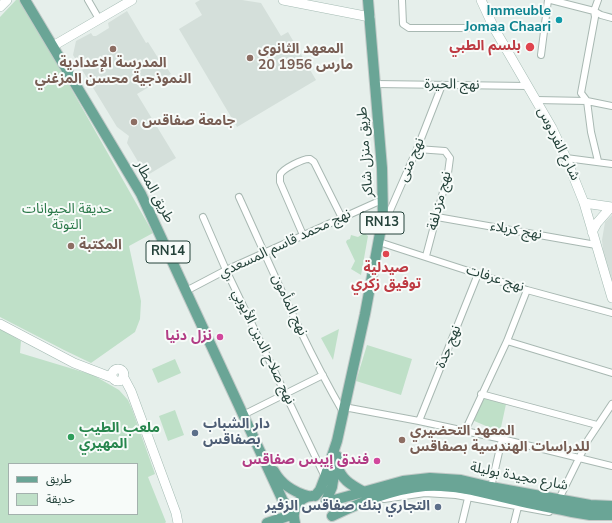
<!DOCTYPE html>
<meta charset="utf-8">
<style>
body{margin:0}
#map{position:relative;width:612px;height:523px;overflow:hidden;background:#e6efeb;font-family:"Nunito Sans","Noto Sans Arabic",sans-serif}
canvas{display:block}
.legend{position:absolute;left:8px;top:463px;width:130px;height:52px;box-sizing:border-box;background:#f7fbf9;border:1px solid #a3b1ad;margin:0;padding:5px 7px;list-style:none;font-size:12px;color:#24423a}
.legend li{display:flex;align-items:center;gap:8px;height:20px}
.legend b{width:20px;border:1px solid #a3b1ad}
</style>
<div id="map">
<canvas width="612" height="523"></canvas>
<ul class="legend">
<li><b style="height:5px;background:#6aa596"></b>طريق</li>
<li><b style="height:11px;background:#bfe0c8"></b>حديقة</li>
</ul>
</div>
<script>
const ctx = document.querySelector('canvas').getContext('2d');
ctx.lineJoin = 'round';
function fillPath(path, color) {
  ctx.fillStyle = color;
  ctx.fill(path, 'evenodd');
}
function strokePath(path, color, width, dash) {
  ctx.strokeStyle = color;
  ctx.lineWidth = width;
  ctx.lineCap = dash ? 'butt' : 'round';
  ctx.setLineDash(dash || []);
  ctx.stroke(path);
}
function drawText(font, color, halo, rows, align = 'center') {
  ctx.font = font + ' "Nunito Sans","Noto Sans Arabic",sans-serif';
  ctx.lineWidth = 4;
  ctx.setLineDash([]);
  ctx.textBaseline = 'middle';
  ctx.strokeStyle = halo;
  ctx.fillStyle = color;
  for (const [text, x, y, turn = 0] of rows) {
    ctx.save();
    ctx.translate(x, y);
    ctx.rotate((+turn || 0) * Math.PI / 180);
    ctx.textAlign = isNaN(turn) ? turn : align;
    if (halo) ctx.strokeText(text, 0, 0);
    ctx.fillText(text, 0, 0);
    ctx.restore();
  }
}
fillPath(new Path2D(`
 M200 0H242L261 3 281 36 288 32 316 80 237 127 179 29 202 15 195 3Z
 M127 11 146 43 148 42 165 69 167 68 171 74 137 94 176 158 146 176 143 171 145 170 143 166 140 165 127 143 129 136 117 127 73 55 76 41 91 33 93 36H96L109 28 108 23Z
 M612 215V287L604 259 602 240 605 222Z`), '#d4dfda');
fillPath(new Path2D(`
 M16 0H21L153 233 129 246 141 301 140 319 135 332 91 363 64 350 0 317V17Z
 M364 233 368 236 361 275 351 269 355 261 346 242 347 240 350 239 351 235 358 237Z
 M0 329 21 341 20 353 93 375 119 390 128 400 132 409 155 474 148 477 166 522 165 523H0ZM9 464H137V514H9Z
 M339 329 333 360 321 338Z
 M367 345 412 359 401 395 356 381Z
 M175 359 181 373 158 383 152 369Z
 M483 398 506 404 500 432 472 420Z
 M175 410 184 435 168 441 159 416Z`), '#bfe0c8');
const street = new Path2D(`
 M88 0 99 19
 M402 0 403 24 409 28H494
 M551 0 594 11 601 15 612 18
 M598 0 594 11 595 17 581 93 587 101 591 132 598 161
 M541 55 548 0
 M375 84 528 86
 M536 100 587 101 612 106
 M417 149 445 151 450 158 448 173 426 256
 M566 158 612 164
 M239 197C272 269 303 343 343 412
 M203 217 226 270 325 477
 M437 217 596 245
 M385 222 417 149 442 85
 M303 235 280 182C280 180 280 176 280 175 282 169 304 158 310 159L314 162 342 218
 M379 242 527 290 612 313
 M186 291 226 270 384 199
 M507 341 612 373
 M481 394 597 425
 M344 407 419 421 502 439 612 466
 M243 415 323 375
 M419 421 478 274
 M465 431 507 341 527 290
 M491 487 502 439
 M384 499 425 493 456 495 549 512
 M559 499 588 440 612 404
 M462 523 469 494
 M514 523 519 503`);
const secondary = new Path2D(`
 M283 0 370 17
 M481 0 494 28 552 128 566 158 584 203 612 298
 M0 7 7 0
 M53 46 132 0
 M584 203 612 207
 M592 232 597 223 611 207
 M0 324 74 363 113 378
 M112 375a6 6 0 1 1 12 0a6 6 0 1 1-12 0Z
 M123 376 131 391 176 513 178 523`);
const primary = new Path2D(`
 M25 0 141 194 283 501 294 513
 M337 464C340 479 351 485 364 492
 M274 471C281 484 294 492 308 496
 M315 496 320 490 325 477 337 441 365 314 383 217 382 168 368 0
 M326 501 332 487 337 456
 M327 502 403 481 430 478 461 480 491 487 590 505 612 506
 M332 516C362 502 392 489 425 486 454 484 482 492 510 499 530 504 551 508 572 512L590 515H612
 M267 523 294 514
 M295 523C291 510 298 497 312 496`);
strokePath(street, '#a8b8b2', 8);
strokePath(secondary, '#a4bbb3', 10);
strokePath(primary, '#c2cac8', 12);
strokePath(street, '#fff', 6);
strokePath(secondary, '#fff', 9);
strokePath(primary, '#6aa596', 10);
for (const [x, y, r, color] of [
 [559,20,4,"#0f9aa8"],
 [530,47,5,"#e0444e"],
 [113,49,4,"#8d6e63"],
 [250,58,4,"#8d6e63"],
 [134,122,4,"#8d6e63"],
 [71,246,4,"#8d6e63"],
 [386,254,4,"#e0444e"],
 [220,337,4,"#d1479c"],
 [195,433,4,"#5c6f8a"],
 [71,437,4,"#2e9e5b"],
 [402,440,4,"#8d6e63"],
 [377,461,4,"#d1479c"],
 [438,507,4,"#5c6f8a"]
]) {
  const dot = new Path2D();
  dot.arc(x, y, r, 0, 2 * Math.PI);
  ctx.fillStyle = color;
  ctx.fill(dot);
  strokePath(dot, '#f7fbf9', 1.5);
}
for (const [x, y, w] of [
 [382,223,44],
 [168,252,44]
]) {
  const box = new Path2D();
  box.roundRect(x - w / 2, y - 11, w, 22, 3);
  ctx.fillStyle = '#f7fbf9';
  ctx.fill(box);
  strokePath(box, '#24423a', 1);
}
drawText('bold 13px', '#24423a', null, [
 ["RN13",382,223],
 ["RN14",168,252]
]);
drawText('bold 14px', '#0d838f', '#f7fbf9', [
 ["Immeuble",551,12],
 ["Jomaa Chaari",551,28]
], 'right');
drawText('bold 14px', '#be3a42', '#f7fbf9', [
 ["بلسم الطبي",521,47],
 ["صيدلية",386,269,"center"],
 ["توفيق زكري",386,285,"center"]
], 'right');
drawText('bold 14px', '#785e54', '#f7fbf9', [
 ["المعهد الثانوي",258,50],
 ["20 مارس 1956",258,66],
 ["المدرسة الإعدادية",113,64,"center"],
 ["النموذجية محسن المزغني",113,80,"center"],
 ["جامعة صفاقس",142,122],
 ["المكتبة",79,246],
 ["المعهد التحضيري",410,432],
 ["للدراسات الهندسية بصفاقس",410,448]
], 'left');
drawText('14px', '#24423a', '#f7fbf9', [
 ["نهج الحيرة",452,85,1],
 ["شارع الفردوس",558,144,64],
 ["طريق منزل شاكر",366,152,-94],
 ["نهج منى",412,160,-67],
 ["طريق المطار",154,192,62],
 ["نهج مزدلفة",440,201,-76],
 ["نهج كربلاء",516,231,10],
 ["نهج محمد قاسم المسعدي",285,244,-25],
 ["نهج عرفات",495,279,18],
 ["نهج المأمون",289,305,65],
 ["نهج صلاح الدين الأيوبي",263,347,64],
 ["نهج جدة",449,347,-68],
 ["شارع مجيدة بوليلة",519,477,11]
]);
drawText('14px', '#2d7a4b', '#f7fbf9', [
 ["حديقة الحيوانات",67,210],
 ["التوتة",67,226]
]);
drawText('bold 14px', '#b23c85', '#f7fbf9', [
 ["نزل دنيا",212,337],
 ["فندق إيبس صفاقس",369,461]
], 'right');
drawText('bold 14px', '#4e5e75', '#f7fbf9', [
 ["دار الشباب",203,425],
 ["بصفاقس",203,441],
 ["التجاري بنك صفاقس الزفير",430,507,"right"]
], 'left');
drawText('bold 14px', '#27864d', '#f7fbf9', [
 ["ملعب الطيب",79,429],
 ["المهيري",79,445]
], 'left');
</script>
